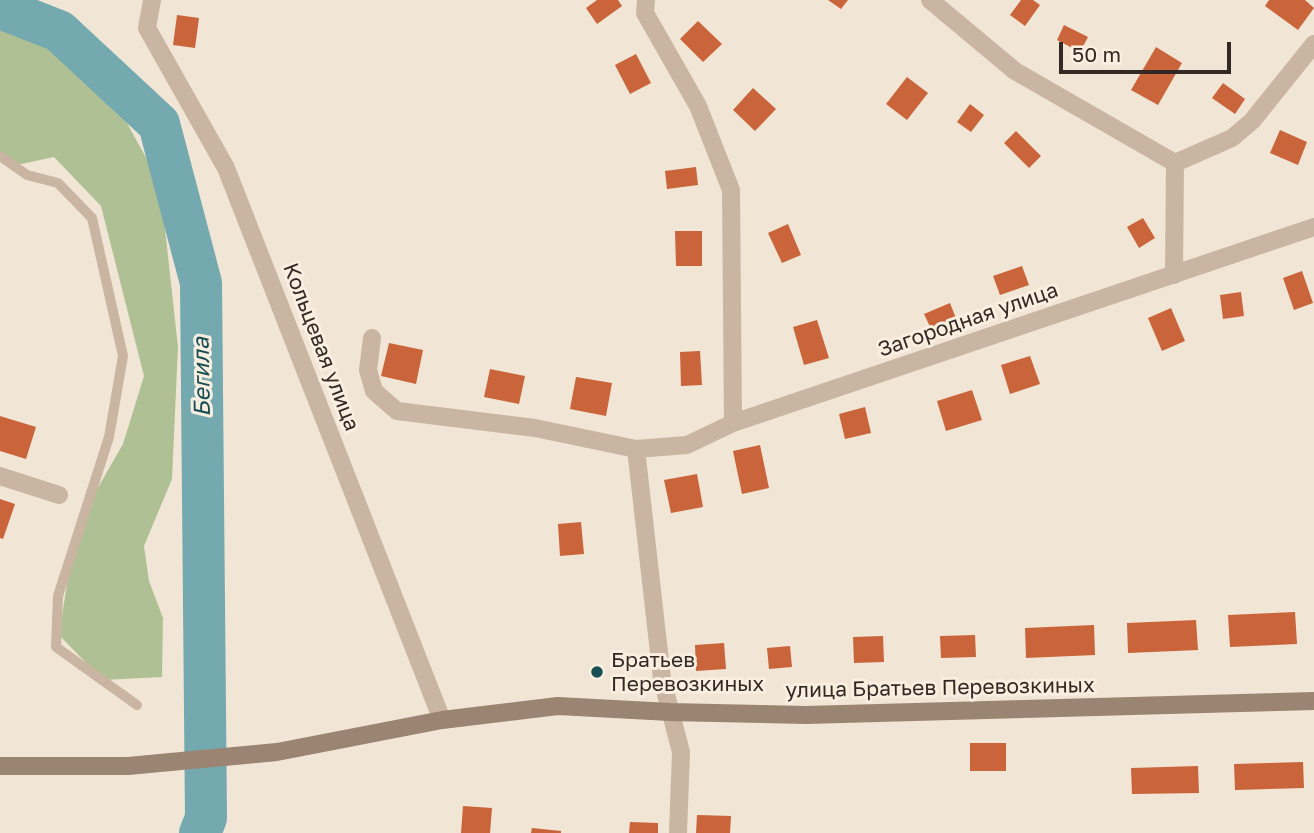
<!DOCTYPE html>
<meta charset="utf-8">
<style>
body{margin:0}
#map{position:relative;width:1314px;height:833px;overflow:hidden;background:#f1e5d5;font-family:"Golos Text",sans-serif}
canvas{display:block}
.scale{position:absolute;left:1059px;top:42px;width:172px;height:32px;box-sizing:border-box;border:4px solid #332924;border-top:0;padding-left:9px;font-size:21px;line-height:24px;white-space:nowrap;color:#332924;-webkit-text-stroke:5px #f9efe1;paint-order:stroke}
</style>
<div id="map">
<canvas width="1314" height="833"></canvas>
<div class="scale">50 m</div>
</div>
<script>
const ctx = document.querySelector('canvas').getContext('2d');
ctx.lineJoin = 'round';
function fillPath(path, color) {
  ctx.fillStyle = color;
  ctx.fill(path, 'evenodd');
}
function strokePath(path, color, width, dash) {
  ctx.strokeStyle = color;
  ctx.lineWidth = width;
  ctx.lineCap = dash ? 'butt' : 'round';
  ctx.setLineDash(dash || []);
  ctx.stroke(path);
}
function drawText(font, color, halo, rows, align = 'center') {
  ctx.font = font + ' "Golos Text",sans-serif';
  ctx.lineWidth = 6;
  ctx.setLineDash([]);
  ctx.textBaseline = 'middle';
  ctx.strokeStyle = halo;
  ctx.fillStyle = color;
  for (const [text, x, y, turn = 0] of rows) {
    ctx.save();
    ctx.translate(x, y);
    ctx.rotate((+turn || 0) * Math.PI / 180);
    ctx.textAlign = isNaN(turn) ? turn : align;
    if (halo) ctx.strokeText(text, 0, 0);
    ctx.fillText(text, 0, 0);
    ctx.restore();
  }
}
fillPath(new Path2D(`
 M0 26 55 52 127 123 160 183 178 347 172 479 144 546 149 581 163 618 162 677 103 680 59 635 76 526 123 444 144 376 101 206 54 157 12 166 0 155Z`), '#afc095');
strokePath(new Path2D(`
 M0 8 59 31 159 124 201 283 206 818 200 833`), '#73a9af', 42);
fillPath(new Path2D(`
 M597 0H618L622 6 597 24 586 8Z
 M828 0H848L841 9Z
 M1021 0H1033L1040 5 1025 26 1010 15Z
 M1269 0H1305L1314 8 1298 30 1265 6Z
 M177 15 199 18 195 48 173 45Z
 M698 21 722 44 703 62 680 39Z
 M1064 25 1088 37 1080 52 1057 40Z
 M1156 47 1182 63 1158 105 1131 90Z
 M636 54 651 83 630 94 615 65Z
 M907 77 928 93 907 120 886 104Z
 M1223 83 1245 99 1235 114 1212 98Z
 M753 88 776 109 755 131 733 110Z
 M970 104 984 115 971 132 957 122Z
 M1280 130 1307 142 1298 165 1270 153Z
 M1016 131 1041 156 1029 168 1004 143Z
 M696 167 698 185 667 189 665 171Z
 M1143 218 1155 238 1139 248 1127 227Z
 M788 224 801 255 782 263 768 233Z
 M675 231H702V266H676Z
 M1022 266 1029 285 1000 295 993 276Z
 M1302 271 1313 303 1294 310 1283 278Z
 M1241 292 1244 316 1223 319 1220 295Z
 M950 303 957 321 932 331 924 314Z
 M1171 308 1185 341 1162 351 1148 318Z
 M817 320 829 358 804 365 793 327Z
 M389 343 423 350 416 384 381 376Z
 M700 351 702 385 681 386 680 352Z
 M1030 356 1040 384 1010 394 1001 365Z
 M490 369 525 376 519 404 484 397Z
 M576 377 612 383 606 416 570 409Z
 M972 390 982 420 946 431 937 401Z
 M865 407 871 433 845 439 839 414Z
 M0 416 36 427 26 459 0 451Z
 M760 445 769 488 742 494 733 451Z
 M697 474 703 507 671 513 664 480Z
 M0 499 15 504 3 539 0 538Z
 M581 522 584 554 560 556 558 524Z
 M1295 612 1297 644 1230 647 1228 615Z
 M1196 620 1198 650 1128 653 1127 623Z
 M1094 625 1095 655 1026 658 1025 628Z
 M975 635 976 657 941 658 940 636Z
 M883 636 884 662 854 663 853 637Z
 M724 643 726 669 696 671 695 645Z
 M790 646 792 667 769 669 767 648Z
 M970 743H1006V771H970Z
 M1303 762 1304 788 1235 790 1234 764Z
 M1198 766 1199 793 1132 794 1131 768Z
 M463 806 492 808 490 833H461Z
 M697 815 731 816 730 833H696Z
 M630 822 658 823V833H629Z
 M532 828 561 831V833H531Z`), '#ca643a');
strokePath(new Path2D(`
 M0 156 27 175 58 183 92 218 123 356 109 437 58 596 56 647 137 705`), '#c9b5a1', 10);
strokePath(new Path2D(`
 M152 0 147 28 226 168 442 720
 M646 0 645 13 698 106 731 190 733 423
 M930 0 1015 71 1175 163
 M1175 163 1232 138 1252 121 1314 44
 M1174 275 1175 163
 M372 338 368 370 374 391 397 411 535 428 636 449 687 445 733 423 1314 227
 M636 449 662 679 681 752 678 833
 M0 476 59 495`), '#c9b5a1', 18);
strokePath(new Path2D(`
 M0 766H128L277 752 442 720 558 706 670 712 806 715 1314 701`), '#9c8473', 18);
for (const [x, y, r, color] of [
 [597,672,7,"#194e55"]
]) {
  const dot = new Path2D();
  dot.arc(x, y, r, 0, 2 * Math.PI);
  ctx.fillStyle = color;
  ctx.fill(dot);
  strokePath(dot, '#f9efe1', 2.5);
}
drawText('21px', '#332924', '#f9efe1', [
 ["Загородная улица",968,320,-19],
 ["Кольцевая улица",321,347,69],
 ["улица Братьев Перевозкиных",940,688,-1]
]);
drawText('21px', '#332924', '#f9efe1', [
 ["Братьев",611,660],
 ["Перевозкиных",611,684]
], 'left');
drawText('italic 23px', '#194e55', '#f9efe1', [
 ["Бегила",202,377,-91]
]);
</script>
